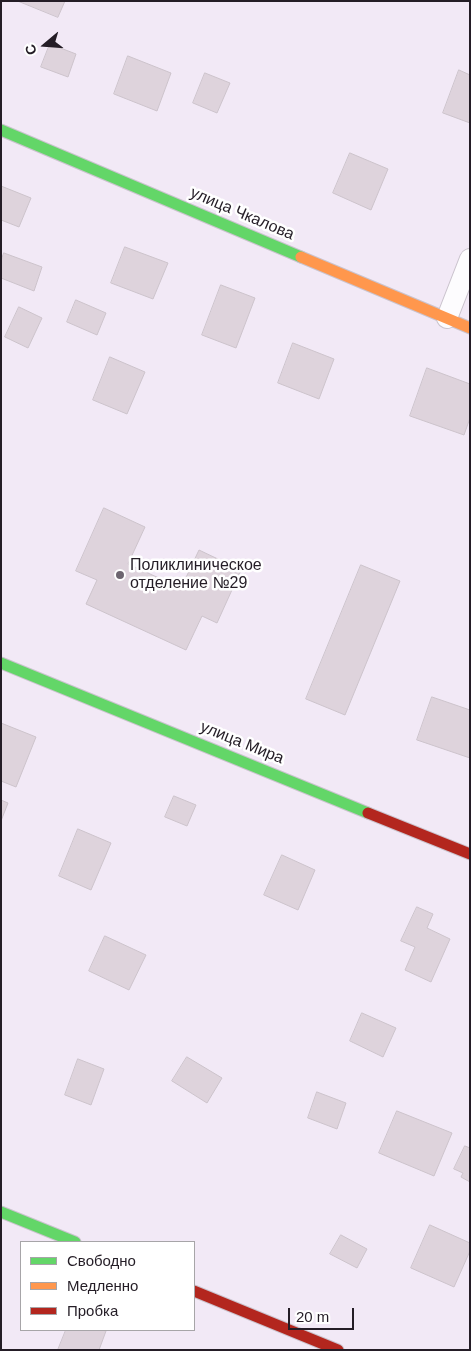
<!DOCTYPE html>
<meta charset="utf-8">
<style>
body{margin:0}
#map{position:relative;width:471px;height:1351px;overflow:hidden;background:#f2e9f6;font-family:Helvetica,sans-serif}
canvas{display:block}
.frame{position:absolute;inset:0;border:2px solid #241d26;pointer-events:none}
.legend{position:absolute;left:20px;top:1241px;width:175px;height:90px;box-sizing:border-box;background:#fff;border:1px solid #a7a5a8;margin:0;padding:6px 9px;list-style:none;font-size:15px;color:#241d26}
.legend li{display:flex;align-items:center;gap:10px;height:25px}
.legend b{width:25px;border:1px solid #a7a5a8}
.north{position:absolute;left:20px;top:20px;width:50px;height:50px;-webkit-text-stroke:4px #fff;paint-order:stroke;rotate:252deg;font-size:14px;font-weight:700;line-height:20px;text-align:center;color:#241d26}
.north::after{content:'';display:block;margin:auto;width:18px;height:22px;background:#241d26;clip-path:polygon(50% 0,100% 100%,50% 72%,0 100%)}
.scale{position:absolute;left:288px;top:1308px;width:66px;height:22px;box-sizing:border-box;border:2px solid #241d26;border-top:0;padding-left:6px;font-size:15px;line-height:18px;white-space:nowrap;color:#241d26;-webkit-text-stroke:4px #fff;paint-order:stroke}
</style>
<div id="map">
<canvas width="471" height="1351"></canvas>
<div class="frame"></div>
<ul class="legend">
<li><b style="height:6px;background:#63d668"></b>Свободно</li>
<li><b style="height:6px;background:#ff974d"></b>Медленно</li>
<li><b style="height:6px;background:#b3261e"></b>Пробка</li>
</ul>
<div class="north">С</div>
<div class="scale">20 m</div>
</div>
<script>
const ctx = document.querySelector('canvas').getContext('2d');
ctx.lineJoin = 'round';
function fillPath(path, color) {
  ctx.fillStyle = color;
  ctx.fill(path, 'evenodd');
}
function strokePath(path, color, width, dash) {
  ctx.strokeStyle = color;
  ctx.lineWidth = width;
  ctx.lineCap = dash ? 'butt' : 'round';
  ctx.setLineDash(dash || []);
  ctx.stroke(path);
}
function drawText(font, color, halo, rows, align = 'center') {
  ctx.font = font + ' Helvetica,sans-serif';
  ctx.lineWidth = 5;
  ctx.setLineDash([]);
  ctx.textBaseline = 'middle';
  ctx.strokeStyle = halo;
  ctx.fillStyle = color;
  for (const [text, x, y, turn = 0] of rows) {
    ctx.save();
    ctx.translate(x, y);
    ctx.rotate((+turn || 0) * Math.PI / 180);
    ctx.textAlign = isNaN(turn) ? turn : align;
    if (halo) ctx.strokeText(text, 0, 0);
    ctx.fillText(text, 0, 0);
    ctx.restore();
  }
}
const building = new Path2D(`
 M18 1H65L58 17Z
 M50 44 76 54 68 77 41 67Z
 M128 56 171 73 157 111 114 94Z
 M459 70 470 75V123L443 113Z
 M205 73 230 83 217 113 193 103Z
 M350 153 388 169 371 210 333 193Z
 M1 186 31 198 19 227 1 220Z
 M125 247 168 263 153 299 111 283Z
 M4 253 42 267 34 291 1 278V261Z
 M221 285 255 298 236 348 202 335Z
 M76 300 106 313 97 335 67 322Z
 M19 307 42 318 28 348 5 337Z
 M293 343 334 359 319 399 278 383Z
 M110 357 145 372 127 414 93 400Z
 M427 368 470 384V418L464 435 410 416Z
 M104 508 145 527 128 564 181 588 199 550 241 570 217 623 202 616 186 650 86 604 97 580 76 571Z
 M361 565 400 581 345 715 306 699Z
 M432 697 470 710V758L417 740Z
 M1 723 36 737 16 787 1 781Z
 M174 796 196 805 187 826 165 817Z
 M1 800 8 803 1 821Z
 M78 829 111 843 91 890 59 876Z
 M282 855 315 870 298 910 264 895Z
 M417 907 433 914 427 928 450 939 431 982 405 970 415 947 401 941Z
 M105 936 146 955 129 990 89 971Z
 M362 1013 396 1028 383 1057 350 1041Z
 M187 1057 222 1078 207 1103 172 1081Z
 M78 1059 104 1069 91 1105 65 1095Z
 M317 1092 346 1103 337 1129 308 1118Z
 M397 1111 452 1133 434 1176 379 1153Z
 M465 1146 470 1148V1182L461 1177 463 1173 454 1169Z
 M430 1225 470 1243V1251L454 1287 411 1268Z
 M341 1235 367 1249 357 1268 330 1254Z
 M66 1330H102L106 1331 99 1350H58Z`);
fillPath(building, '#ded3dc');
strokePath(building, '#ccc3cb', 1);
const street = new Path2D(`
 M447 318 470 259`);
const fast = new Path2D(`
 M1 130 301 257
 M1 663 368 813
 M1 1212 75 1242`);
const slow = new Path2D(`
 M301 257 470 328`);
const jam = new Path2D(`
 M368 813 470 854
 M194 1291 338 1350`);
strokePath(street, '#cac3cd', 22);
strokePath(fast, '#cac3cd', 13);
strokePath(slow, '#cac3cd', 13);
strokePath(jam, '#cac3cd', 13);
strokePath(street, '#fdfcfe', 20);
strokePath(fast, '#63d668', 11);
strokePath(slow, '#ff974d', 11);
strokePath(jam, '#b3261e', 11);
for (const [x, y, r, color] of [
 [120,575,5,"#6c646f"]
]) {
  const dot = new Path2D();
  dot.arc(x, y, r, 0, 2 * Math.PI);
  ctx.fillStyle = color;
  ctx.fill(dot);
  strokePath(dot, '#fff', 2);
}
drawText('16px', '#241d26', '#fff', [
 ["улица Чкалова",242,214,23],
 ["улица Мира",242,743,22]
]);
drawText('16px', '#241d26', '#fff', [
 ["Поликлиническое",130,566],
 ["отделение №29",130,584]
], 'left');
</script>
